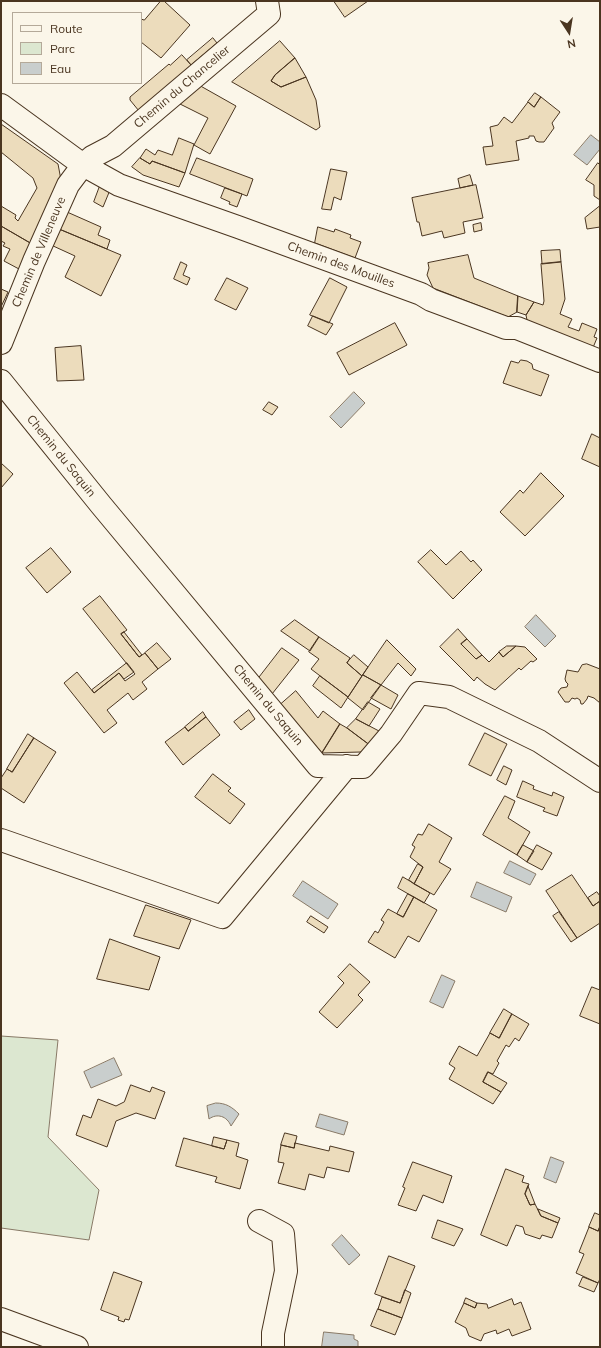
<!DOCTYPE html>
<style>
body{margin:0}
#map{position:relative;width:601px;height:1348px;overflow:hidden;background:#fbf6e9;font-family:Mulish,sans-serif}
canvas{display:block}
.frame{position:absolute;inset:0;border:2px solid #4a3520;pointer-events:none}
.legend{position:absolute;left:12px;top:12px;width:130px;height:72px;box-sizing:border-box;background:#fbf6e9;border:1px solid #b4a999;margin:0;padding:5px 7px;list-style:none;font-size:12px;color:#4a3520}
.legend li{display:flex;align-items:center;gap:8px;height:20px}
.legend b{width:20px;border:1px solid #b4a999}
.north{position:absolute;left:549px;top:12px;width:40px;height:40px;-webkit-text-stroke:3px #fbf6e9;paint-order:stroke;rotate:168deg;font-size:11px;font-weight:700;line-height:16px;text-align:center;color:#4a3520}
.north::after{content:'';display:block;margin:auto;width:14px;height:18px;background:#4a3520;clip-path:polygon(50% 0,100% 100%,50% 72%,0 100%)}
</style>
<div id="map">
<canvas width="601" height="1348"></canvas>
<div class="frame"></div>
<ul class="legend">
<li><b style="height:5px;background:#fbf6e9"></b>Route</li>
<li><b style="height:11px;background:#dce7d0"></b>Parc</li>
<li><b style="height:11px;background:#c9cecd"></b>Eau</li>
</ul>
<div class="north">N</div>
</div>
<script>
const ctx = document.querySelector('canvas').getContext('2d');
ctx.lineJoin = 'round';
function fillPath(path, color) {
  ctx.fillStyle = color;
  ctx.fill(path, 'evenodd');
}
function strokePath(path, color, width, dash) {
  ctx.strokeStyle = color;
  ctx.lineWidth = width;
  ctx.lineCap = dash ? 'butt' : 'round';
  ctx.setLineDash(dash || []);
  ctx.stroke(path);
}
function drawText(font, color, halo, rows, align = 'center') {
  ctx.font = font + ' Mulish,sans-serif';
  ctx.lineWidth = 3;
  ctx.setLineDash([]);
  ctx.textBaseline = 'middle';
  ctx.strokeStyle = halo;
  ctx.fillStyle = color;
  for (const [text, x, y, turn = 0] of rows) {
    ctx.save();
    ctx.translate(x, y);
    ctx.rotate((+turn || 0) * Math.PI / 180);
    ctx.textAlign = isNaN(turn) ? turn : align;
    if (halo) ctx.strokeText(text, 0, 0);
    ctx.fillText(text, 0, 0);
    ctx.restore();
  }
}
const green = new Path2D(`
 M1 1036 58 1040 48 1137 99 1190 89 1240 1 1228Z`);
fillPath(green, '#dce7d0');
strokePath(green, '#887966', 1);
const water = new Path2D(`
 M591 135 600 142V149L587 165 574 155Z
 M354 392 365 403 341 428 330 417Z
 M536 615 556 636 545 647 525 627Z
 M510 861 536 874 530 885 504 873Z
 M303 881 338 904 328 919 293 896Z
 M477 882 512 897 506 912 471 897Z
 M442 975 455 981 443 1008 430 1002Z
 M114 1058 122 1075 91 1088 84 1072Z
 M216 1103C226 1103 232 1107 239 1114L231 1126C227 1116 217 1113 209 1119L207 1106Z
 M320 1114 348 1122 344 1135 316 1127Z
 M551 1157 564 1162 556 1183 544 1178Z
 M342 1235 360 1255 349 1265 332 1245Z
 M324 1332 354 1335V1339L358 1341V1346L357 1347H322Z`);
fillPath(water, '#c9cecd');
strokePath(water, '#887966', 1);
const building = new Path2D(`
 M161 1H164L190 25 161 58 141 42V19L144 20Z
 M334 1H368L345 17Z
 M213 38 217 43 191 65 187 60Z
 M280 41 295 58 275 75 271 81 281 87 306 77 316 100 320 127 316 130 232 82Z
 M182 55 192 66 139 111 130 100V97L169 64 170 65Z
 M295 58 306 77 281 87 271 81 275 75Z
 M197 84 236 106 210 154 194 145 208 118 178 103Z
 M535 93 541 97 534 107 528 102Z
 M541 97 560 112 552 123 554 128 544 142H539L536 141 534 136H529V138L516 141 519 160 486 165 483 147 493 146 490 127 498 125 504 117 512 123 528 102 534 107Z
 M1 124 58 164 61 180 32 244 1 226V206L16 215 15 218 18 221 37 188 33 178 1 152Z
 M179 138 194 144 185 173 152 161 150 164 140 158 146 149 155 155 158 150 172 155Z
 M140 158 150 164 152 161 185 173 179 187 143 175 132 167Z
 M197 158 253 179 247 196 190 174Z
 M598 163 600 165V200L594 196V185L586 180Z
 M331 169 347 172 341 200 334 197 331 210 322 209Z
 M470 175 473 185 460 188 458 179Z
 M476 185 483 218 463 222 465 233 444 238 442 231 422 236 419 222H417L412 198Z
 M100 186 110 190 103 207 94 202Z
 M225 188 242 194 237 207 229 204 230 202 221 198Z
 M600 206V227L587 229 585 218Z
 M67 212 101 227 98 235 110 240 107 249 59 229Z
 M481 223 482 230 474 232 473 225Z
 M1 226 32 244 19 269 4 261 10 249 3 246 5 243 1 241Z
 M318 227 334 232 335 229 351 235 350 238 361 242 355 258 315 243Z
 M59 229 121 255 101 296 65 277 75 256 51 245Z
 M560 250 561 262 542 264 541 251Z
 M468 255 474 278 518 296 517 312 508 317 433 288 427 275 429 268 428 263Z
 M181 262 187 265 183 275 190 278 187 285 174 279Z
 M561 262 565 299 560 314 572 319 568 327 579 331 582 323 597 329 594 337 597 338 592 350 528 325 526 315 534 302 543 305 544 301 541 264Z
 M227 278 248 288 236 310 215 300Z
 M330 278 347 287 329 323 310 315Z
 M1 289 8 292 1 307Z
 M518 296 534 302 526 315 517 312Z
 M313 316 333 324 326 335 308 326Z
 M395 323 407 345 349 375 337 353Z
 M81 346 84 380 57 381 55 348Z
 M521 360 527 361 532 364 533 369 549 375 541 396 503 383 511 361 518 363Z
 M269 402 278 407 272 415 263 410Z
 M592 434 600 438V467L582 459Z
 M1 463 13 474 1 488Z
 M541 473 564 496 525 536 500 512 520 490 523 493Z
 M51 548 71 572 47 593 26 568Z
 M431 550 446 565 461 551 471 562 473 560 482 570 453 599 418 562Z
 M100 596 127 630 121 634 139 657 145 653 158 669 142 682 147 689 133 700 128 693 107 710 117 723 104 733 64 683 77 672 94 693 119 673 125 681 135 674 83 609Z
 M295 620 319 637 310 651 281 631Z
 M458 629 467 639 461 644 476 659 482 655 489 662 499 652 503 657 516 646 525 647 537 659 533 662 531 661 521 670 519 668 495 690 485 684 477 677 474 681 440 647Z
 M124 632 142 655 139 657 121 634Z
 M319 637 350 658 347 663 362 676 348 697 311 669 319 659 309 652Z
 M467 639 482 655 476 659 461 644Z
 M387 640 416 669 411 676 398 663 381 685 363 675Z
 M157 643 171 659 158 669 145 653Z
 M507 646H516L503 657 499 652Z
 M282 648 299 660 272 694 258 679Z
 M354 655 368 667 362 676 347 663Z
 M127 663 134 672 124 679 119 673 94 693 92 690Z
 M587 664 600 669V703L594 698 588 696 587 699 583 704H581L580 700 577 698 575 699 572 698 569 702H565L558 692 561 688 567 687 568 684 566 682 565 679 567 670 578 672 582 665Z
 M363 675 381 685 363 710 348 698Z
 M320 676 348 697 341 708 313 686Z
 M381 685 398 695 391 709 371 698Z
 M296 691 318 718 323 711 340 724 322 753 280 705Z
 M368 702 380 709 369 726 356 719Z
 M249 710 255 719 241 730 234 722Z
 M203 712 206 717 188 731 185 727Z
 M206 717 220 735 183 765 165 742 185 727 188 731Z
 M356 719 379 731 371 746 347 728Z
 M340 724 347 728 371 746 361 752 322 753Z
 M485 733 507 744 491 776 469 765Z
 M28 734 34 738 12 772 7 769Z
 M34 738 56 752 24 803 1 788V778L7 769 12 772Z
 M504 766 512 770 506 785 497 780Z
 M213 774 231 788 228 791 245 804 230 824 195 797Z
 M523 781 534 786 533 789 552 796 553 792 564 797 557 816 543 811 545 808 517 797Z
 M505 796 515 801 508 818 530 832 517 855 483 835Z
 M429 824 452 838 439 862 451 869 434 895 414 884 423 867 410 857 415 847 412 845 418 834 422 835Z
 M523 845 534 851 527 862 517 855Z
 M537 845 552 853 542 870 527 862Z
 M418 864 423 867 414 884 409 880Z
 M572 875 593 906 600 901V923L577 938 546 891Z
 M403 877 430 893 424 903 398 888Z
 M597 892 600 896V901L593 906 588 898Z
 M408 894 414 897 403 917 397 914Z
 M414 897 437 910 419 942 408 936 395 958 368 942 375 931 378 933 384 922 381 920 388 909 403 917Z
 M146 905 191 920 179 949 134 936Z
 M559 912 577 938 571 942 553 916Z
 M311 916 328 927 324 933 307 922Z
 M110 939 160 957 149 990 97 979Z
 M350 964 370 982 358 995 363 1000 337 1028 319 1012 344 983 338 977Z
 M592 987 600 990V1024L580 1016Z
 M504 1009 512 1014 499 1038 490 1033Z
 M512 1014 529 1024 519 1041 515 1038 509 1047 506 1045 497 1061 499 1063 493 1074 488 1072 483 1082 501 1092 493 1104 449 1079 455 1068 449 1064 459 1046 477 1056 490 1033 499 1038Z
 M488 1072 507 1083 501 1092 483 1082Z
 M131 1085 150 1092 152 1087 165 1092 155 1119 136 1113 116 1121 107 1147 76 1135 83 1115 91 1118 98 1099 116 1106 124 1102Z
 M285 1133 297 1136 294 1148 281 1145Z
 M214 1137 227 1140 224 1149 212 1146Z
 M184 1138 224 1149 227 1140 239 1143 236 1156 248 1160 240 1189 215 1182 217 1177 176 1166Z
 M295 1143 329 1151 330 1146 354 1152 349 1172 327 1167 324 1178 309 1174 305 1190 278 1183 284 1163 278 1162 281 1145 294 1148Z
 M413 1162 452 1176 443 1203 423 1195 416 1211 398 1205 405 1188 403 1187Z
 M506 1169 524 1176 522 1182 529 1184 525 1194 530 1205 535 1204 541 1216 558 1223 552 1238 542 1235 540 1239 525 1234 523 1227 516 1225 507 1246 481 1235Z
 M528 1186 535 1204 530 1205 525 1194Z
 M538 1209 560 1218 558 1223 541 1216Z
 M595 1213 600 1215V1226L598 1231 589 1227Z
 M438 1220 463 1229 454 1246 432 1238Z
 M600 1226V1279L598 1283 576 1273 584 1254 579 1252 589 1227 598 1231Z
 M389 1256 415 1266 400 1303 375 1294Z
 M114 1272 142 1282 129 1320 125 1319 124 1322 118 1320 119 1317 101 1310Z
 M583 1277 598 1283 594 1292 579 1286Z
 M405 1290 411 1293 402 1318 378 1309 382 1297 400 1303Z
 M466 1298 477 1303 475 1308 464 1303Z
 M512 1299 514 1305 521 1302 531 1329 512 1336 509 1329 497 1334 496 1330 484 1334 481 1341 469 1336 466 1328 455 1322 464 1303 475 1308 477 1303 487 1304 488 1308Z
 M378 1309 402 1318 395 1335 371 1326Z`);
fillPath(building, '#ecdcbc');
strokePath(building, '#4a3520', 1);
const minor = new Path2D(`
 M1 105 83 165 119 185 238 227 421 294 431 300 506 328H517L600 361
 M1 343 34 261 68 185 83 165 92 157 113 146 269 14 267 1
 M1 381 101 505 318 766 363 767 391 734 419 693 449 697 539 741 600 781
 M1 840 222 917 347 766
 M259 1221 283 1234 286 1271 273 1333V1347
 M1 1319 77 1347`);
strokePath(minor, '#4a3520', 24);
strokePath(minor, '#fbf6e9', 22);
drawText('12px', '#4a3520', '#fbf6e9', [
 ["Chemin du Chancelier",182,87,-40],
 ["Chemin de Villeneuve",39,252,-67],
 ["Chemin des Mouilles",341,265,20],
 ["Chemin du Saquin",61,456,51],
 ["Chemin du Saquin",268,705,50]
]);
</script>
